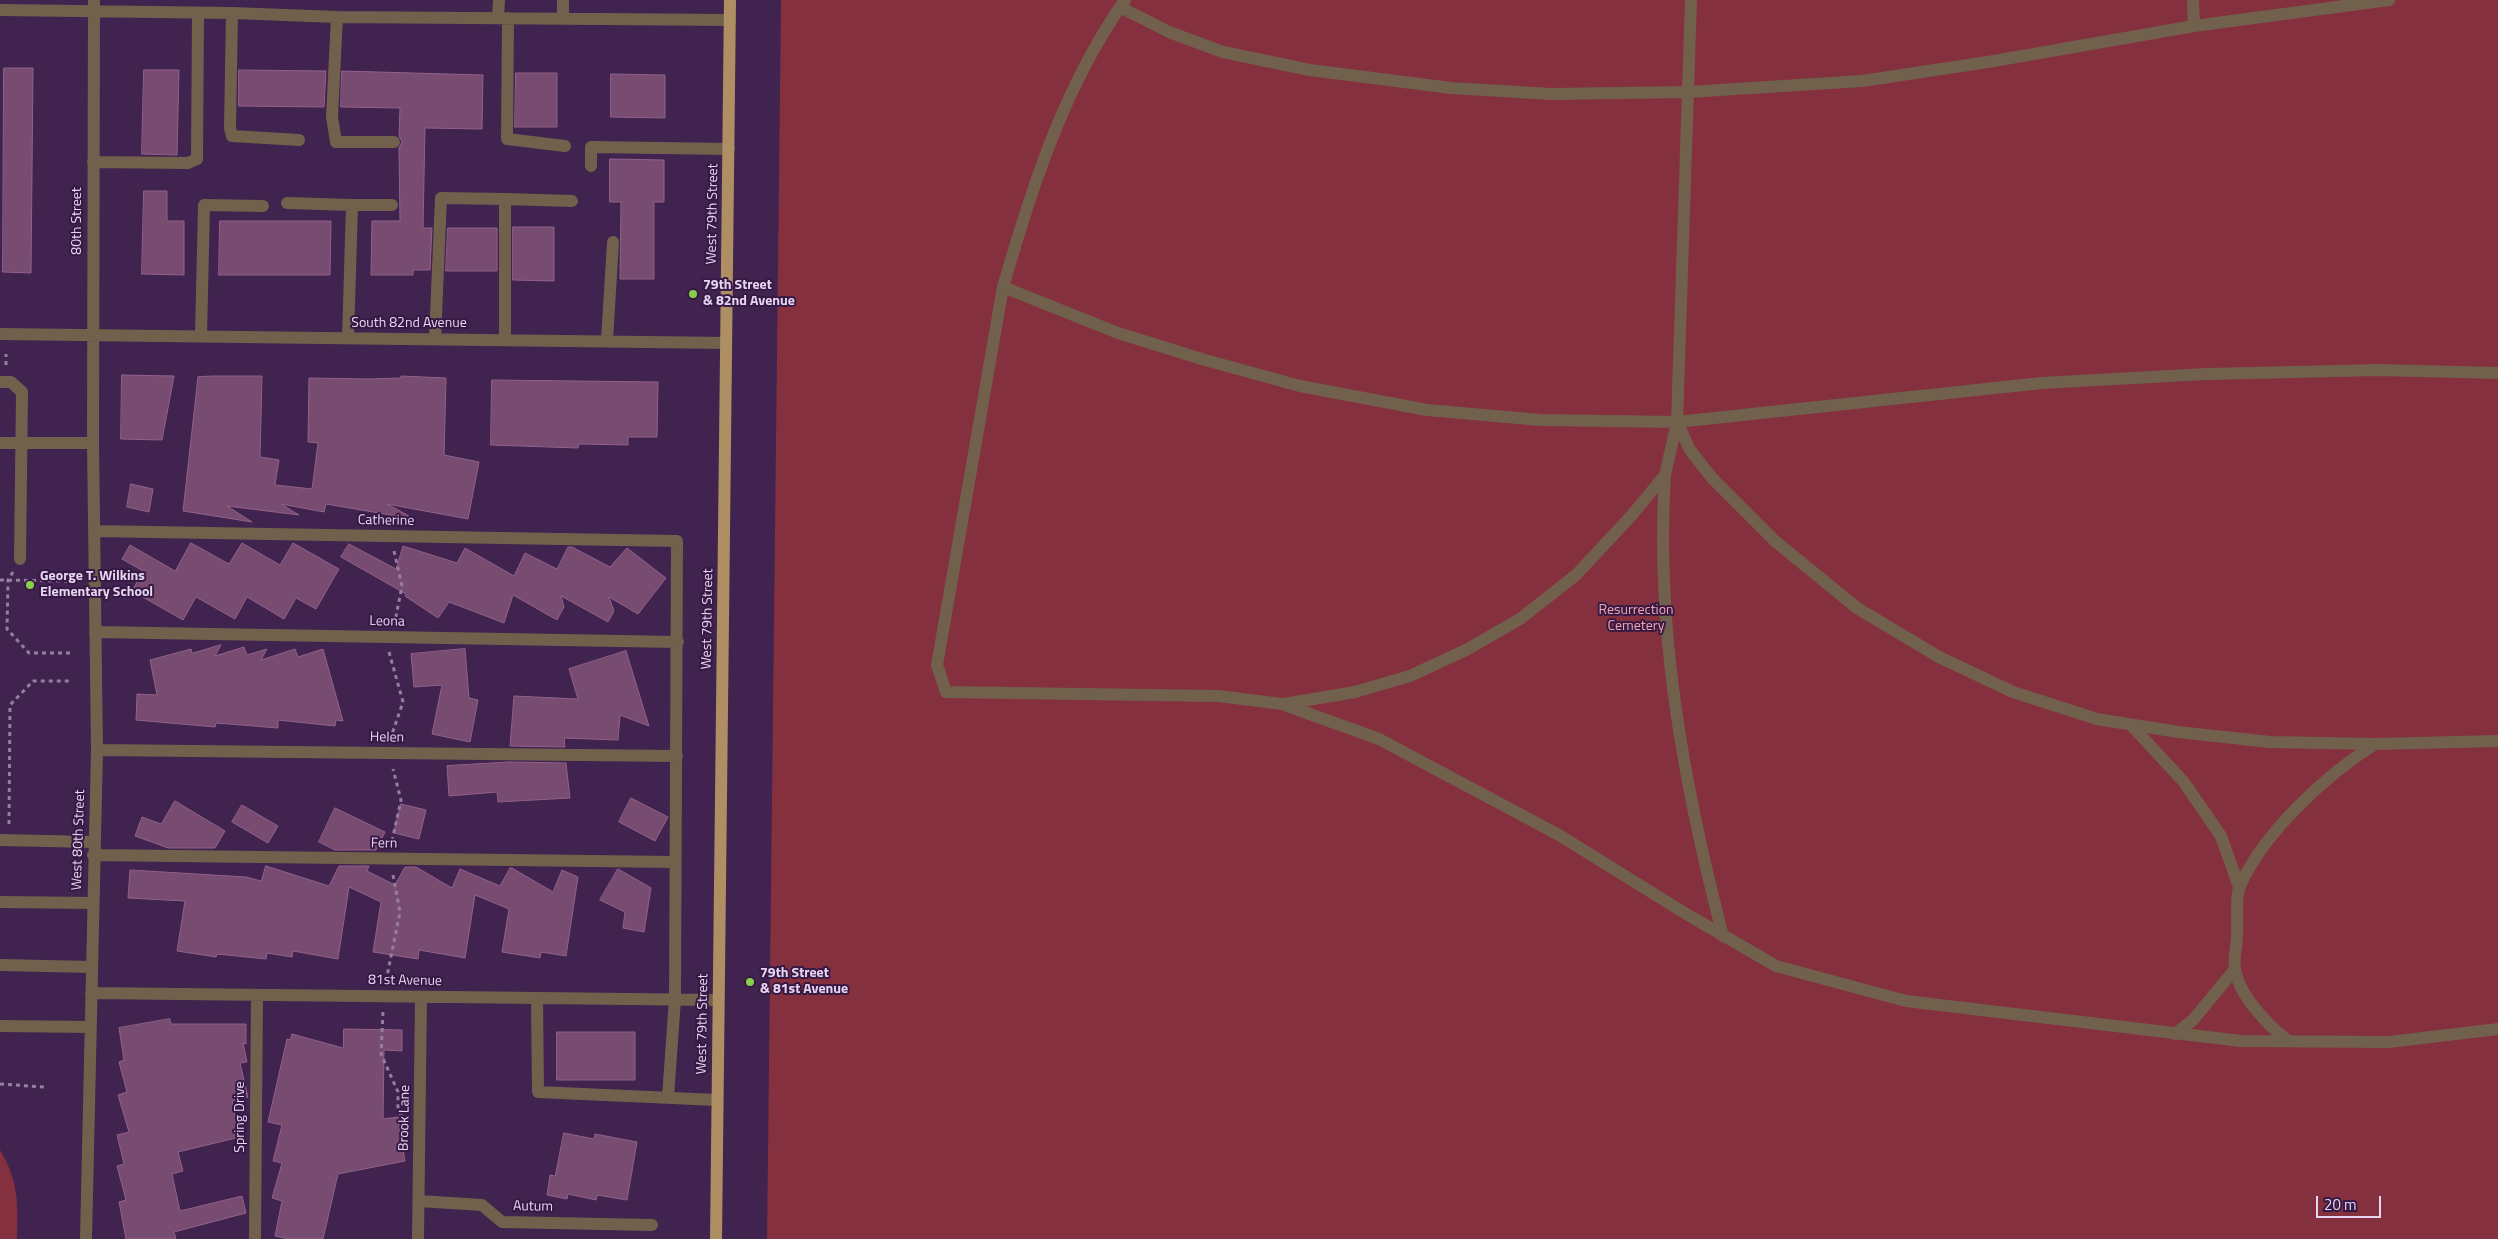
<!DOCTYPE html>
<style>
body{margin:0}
#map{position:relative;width:2498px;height:1239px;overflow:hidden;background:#40234f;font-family:"Titillium Web",sans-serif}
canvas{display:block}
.scale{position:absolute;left:2316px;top:1196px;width:65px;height:22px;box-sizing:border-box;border:2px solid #e7d6f1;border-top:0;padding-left:6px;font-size:15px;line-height:18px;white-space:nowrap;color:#e7d6f1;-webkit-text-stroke:4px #361944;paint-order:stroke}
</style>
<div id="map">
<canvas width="2498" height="1239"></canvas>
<div class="scale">20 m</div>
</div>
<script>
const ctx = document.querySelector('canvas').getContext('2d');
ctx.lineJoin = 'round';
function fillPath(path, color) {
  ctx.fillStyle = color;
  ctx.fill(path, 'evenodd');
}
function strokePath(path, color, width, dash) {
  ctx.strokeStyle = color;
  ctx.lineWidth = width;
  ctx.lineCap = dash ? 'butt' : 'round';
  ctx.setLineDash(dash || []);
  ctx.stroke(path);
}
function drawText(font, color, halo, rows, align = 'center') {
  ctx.font = font + ' "Titillium Web",sans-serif';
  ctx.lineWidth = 4;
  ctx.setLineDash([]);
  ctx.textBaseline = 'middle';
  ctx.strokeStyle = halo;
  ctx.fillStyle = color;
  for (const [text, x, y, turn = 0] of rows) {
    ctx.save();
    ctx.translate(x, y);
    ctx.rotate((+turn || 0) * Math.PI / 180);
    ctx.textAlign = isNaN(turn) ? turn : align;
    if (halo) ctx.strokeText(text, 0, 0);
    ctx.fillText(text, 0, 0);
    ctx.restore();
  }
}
fillPath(new Path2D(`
 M781 0H2498V1239H767Z
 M0 1150C19 1182 18 1204 17 1239H0Z`), '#85303e');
const building = new Path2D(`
 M4 68H33L31 273 3 272Z
 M144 70H179L177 155 142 154Z
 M239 70 326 71 324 107 239 106Z
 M342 71 483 75 482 129 425 128 423 228H432L430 270H413V275H371L372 221H400L399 148 402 142 399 136 400 108 341 107Z
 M516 73H557V127H515Z
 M611 74 665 75V118L611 117Z
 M610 159 664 160V202H654V279H620L621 202H610Z
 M144 191H167V221H184V275L142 274Z
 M220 221H331L330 275H219Z
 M513 227H554V281L513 280Z
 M448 228H497V271H446Z
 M122 375 174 376 162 440 121 439Z
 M215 376H262L260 457 279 460 275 485 312 489 318 443 308 442 309 378 370 379 401 378V376L446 378 444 455 479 462 468 519 387 504 409 516 408 518 326 504 324 512 281 504 299 515 227 506 252 522 183 511 198 377Z
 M492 380 658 382 657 437H628V445L579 444 578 448 491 445Z
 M131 484 153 489 149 512 127 507Z
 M191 543 229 564 242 543 280 565 293 543 339 569 316 609 296 598 284 619 247 597 235 619 196 597 183 620 132 591 143 571 122 559 130 545 175 571Z
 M349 544 396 569 403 546 457 563 465 548 514 576 525 553 557 569 568 547H572L610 567 627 548 666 578 638 614 609 597 614 611 608 622 561 596 564 607 557 620 513 595 504 623 449 602 438 618 405 596 406 594 341 557Z
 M221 645 215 656 244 647 247 655 267 649 261 660 295 649 298 657 323 649 343 721 336 720 335 726 278 720V728L216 723 215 727 136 720 137 694 157 695 150 660 191 649 192 653Z
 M465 649 469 698 478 700 470 742 432 734 442 685 414 687 411 654Z
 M626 651 649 726 620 715 618 740 564 738 565 747 510 746 514 696 578 699 569 669Z
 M509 762 566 763 570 798 498 802 497 792 449 796 447 766Z
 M631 798 668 817 655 841 619 822Z
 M175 801 225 831 215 848H168L135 836 142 817 161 824Z
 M401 804 426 810 419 839 394 833Z
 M242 805 278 826 268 843 232 822Z
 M335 808 385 832 376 850H335L319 842Z
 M266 866 329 886 339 866H369L367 871 395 885 405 867H416L452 888 460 869 500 886 510 868H512L553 892 562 870 578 877 566 956 541 952 540 958 502 952 509 909 475 895 465 958 419 950 418 959 373 952 381 902 349 887 338 959 293 951 292 957 267 953 266 959 217 954 216 957 177 951 185 901 128 898 130 870 246 877 261 881Z
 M618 869 651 888 644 932 623 928 625 912 600 900Z
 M170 1019 171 1024H246V1044L243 1043 247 1062 240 1063 248 1097 232 1101 240 1137 178 1152 183 1171 172 1174 180 1211 242 1196 246 1213 174 1232 176 1239H126L119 1202 126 1200 117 1166 124 1164 117 1135 129 1132 118 1095 127 1092 119 1062 124 1060 119 1028Z
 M344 1029 402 1030V1051L384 1050 383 1119 398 1117 405 1161 338 1174 323 1239H288L275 1236 282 1201 272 1198 282 1163 273 1161 282 1125 268 1122 287 1039 290 1040 292 1034 343 1048Z
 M557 1032H635V1080H557Z
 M564 1133 594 1139 595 1134 637 1142 627 1200 597 1195 596 1200 568 1194 567 1199 547 1195 550 1175 555 1176Z`);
fillPath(building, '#784b71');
strokePath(building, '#916289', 1);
strokePath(new Path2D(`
 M6 365V354
 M394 551 402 586 395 621
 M13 572 8 580 7 629 29 653H71
 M0 580 68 581
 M389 652 403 702 391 737
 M9 824 10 705 33 681H70
 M392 841 401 800 393 769
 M386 981 400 912 393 875
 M383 1012 381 1054 398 1092V1110L402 1116
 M0 1084 44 1087`), '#957ea1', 3, [4, 4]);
strokePath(new Path2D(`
 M1125 0C1064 86 1032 187 1003 287L1118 333 1205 360 1300 386 1427 410 1541 420 1677 422 2042 383 2207 374 2379 370 2498 373
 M1691 0 1677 422 1690 450 1712 478 1775 541 1857 608 1939 657 2013 692 2097 719 2178 732 2270 742 2375 744 2498 741
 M2193 0 2194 26
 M1120 7 1169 32 1223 52 1310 70 1451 88 1551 94 1688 92 1862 81 1988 62 2194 26 2389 0
 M0 10 232 13 337 17 730 20
 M232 13 230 128 232 136 299 140
 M337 17 332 117 336 142H394
 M498 18 499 0
 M508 18 507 139 565 146
 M563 19V0
 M93 162 188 163 197 159 198 13
 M591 166V147L729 149
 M287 203 352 205
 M1003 287 937 665 946 692 1218 696 1282 704 1379 739 1559 835 1688 915 1776 966 1906 1001 2241 1041 2389 1042 2498 1029
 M0 334 726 343
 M201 336 204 205 263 206
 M348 338 352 205H392
 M435 339 441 198 505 199
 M505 339V199L572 201
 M607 340 613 242
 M0 382H11L22 392 20 559
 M0 443H93
 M1665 475C1655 630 1684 786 1723 936
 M94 531 677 541 675 999 668 1097
 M95 632 678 642
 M1284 704 1355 692 1410 676 1466 650 1520 619 1576 575 1632 515 1665 475 1677 422
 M2131 725 2183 781 2221 836 2239 887
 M97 750 677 756
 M0 840 94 842
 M93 855 675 862
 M0 902 92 903
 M0 965 91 967
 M91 993 718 1000
 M537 998 538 1092 717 1100
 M0 1026 90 1027
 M2175 1034 2193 1020 2235 969
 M2288 1041C2268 1025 2239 996 2235 969 2233 959 2237 945 2237 935 2238 922 2235 896 2240 886 2264 832 2326 775 2375 744
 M419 1201 482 1205 502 1222 652 1225
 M86 1239 97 750 93 443 94 0
 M255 1239 257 995
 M418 1239 421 997`), '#71614c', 12);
strokePath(new Path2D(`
 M716 1239 730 0`), '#ae8e63', 12);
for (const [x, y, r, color] of [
 [693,294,5,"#87cf4a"],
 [30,585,5,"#87cf4a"],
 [750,982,5,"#87cf4a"]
]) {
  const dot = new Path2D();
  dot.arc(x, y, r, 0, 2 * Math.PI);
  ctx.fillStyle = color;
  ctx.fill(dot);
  strokePath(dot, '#361944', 2);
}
drawText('14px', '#e7d6f1', '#361944', [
 ["West 79th Street",713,214,-89],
 ["80th Street",78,221,-90],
 ["South 82nd Avenue",409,324],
 ["Catherine",386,521,1],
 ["West 79th Street",708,619,-89],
 ["Leona",387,622,1],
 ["Helen",387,738,1],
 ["West 80th Street",79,840,-88],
 ["Fern",384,844,1],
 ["81st Avenue",405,981,1],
 ["West 79th Street",703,1024,-89],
 ["Spring Drive",241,1117,-90],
 ["Brook Lane",405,1118,-89],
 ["Autum",533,1207,1]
]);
drawText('bold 14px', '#e7d6f1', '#361944', [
 ["79th Street",703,286],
 ["& 82nd Avenue",703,302],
 ["George T. Wilkins",40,577],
 ["Elementary School",40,593],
 ["79th Street",760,974],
 ["& 81st Avenue",760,990]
], 'left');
drawText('14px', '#f3a6ad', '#361944', [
 ["Resurrection",1636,611],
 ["Cemetery",1636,627]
]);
</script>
